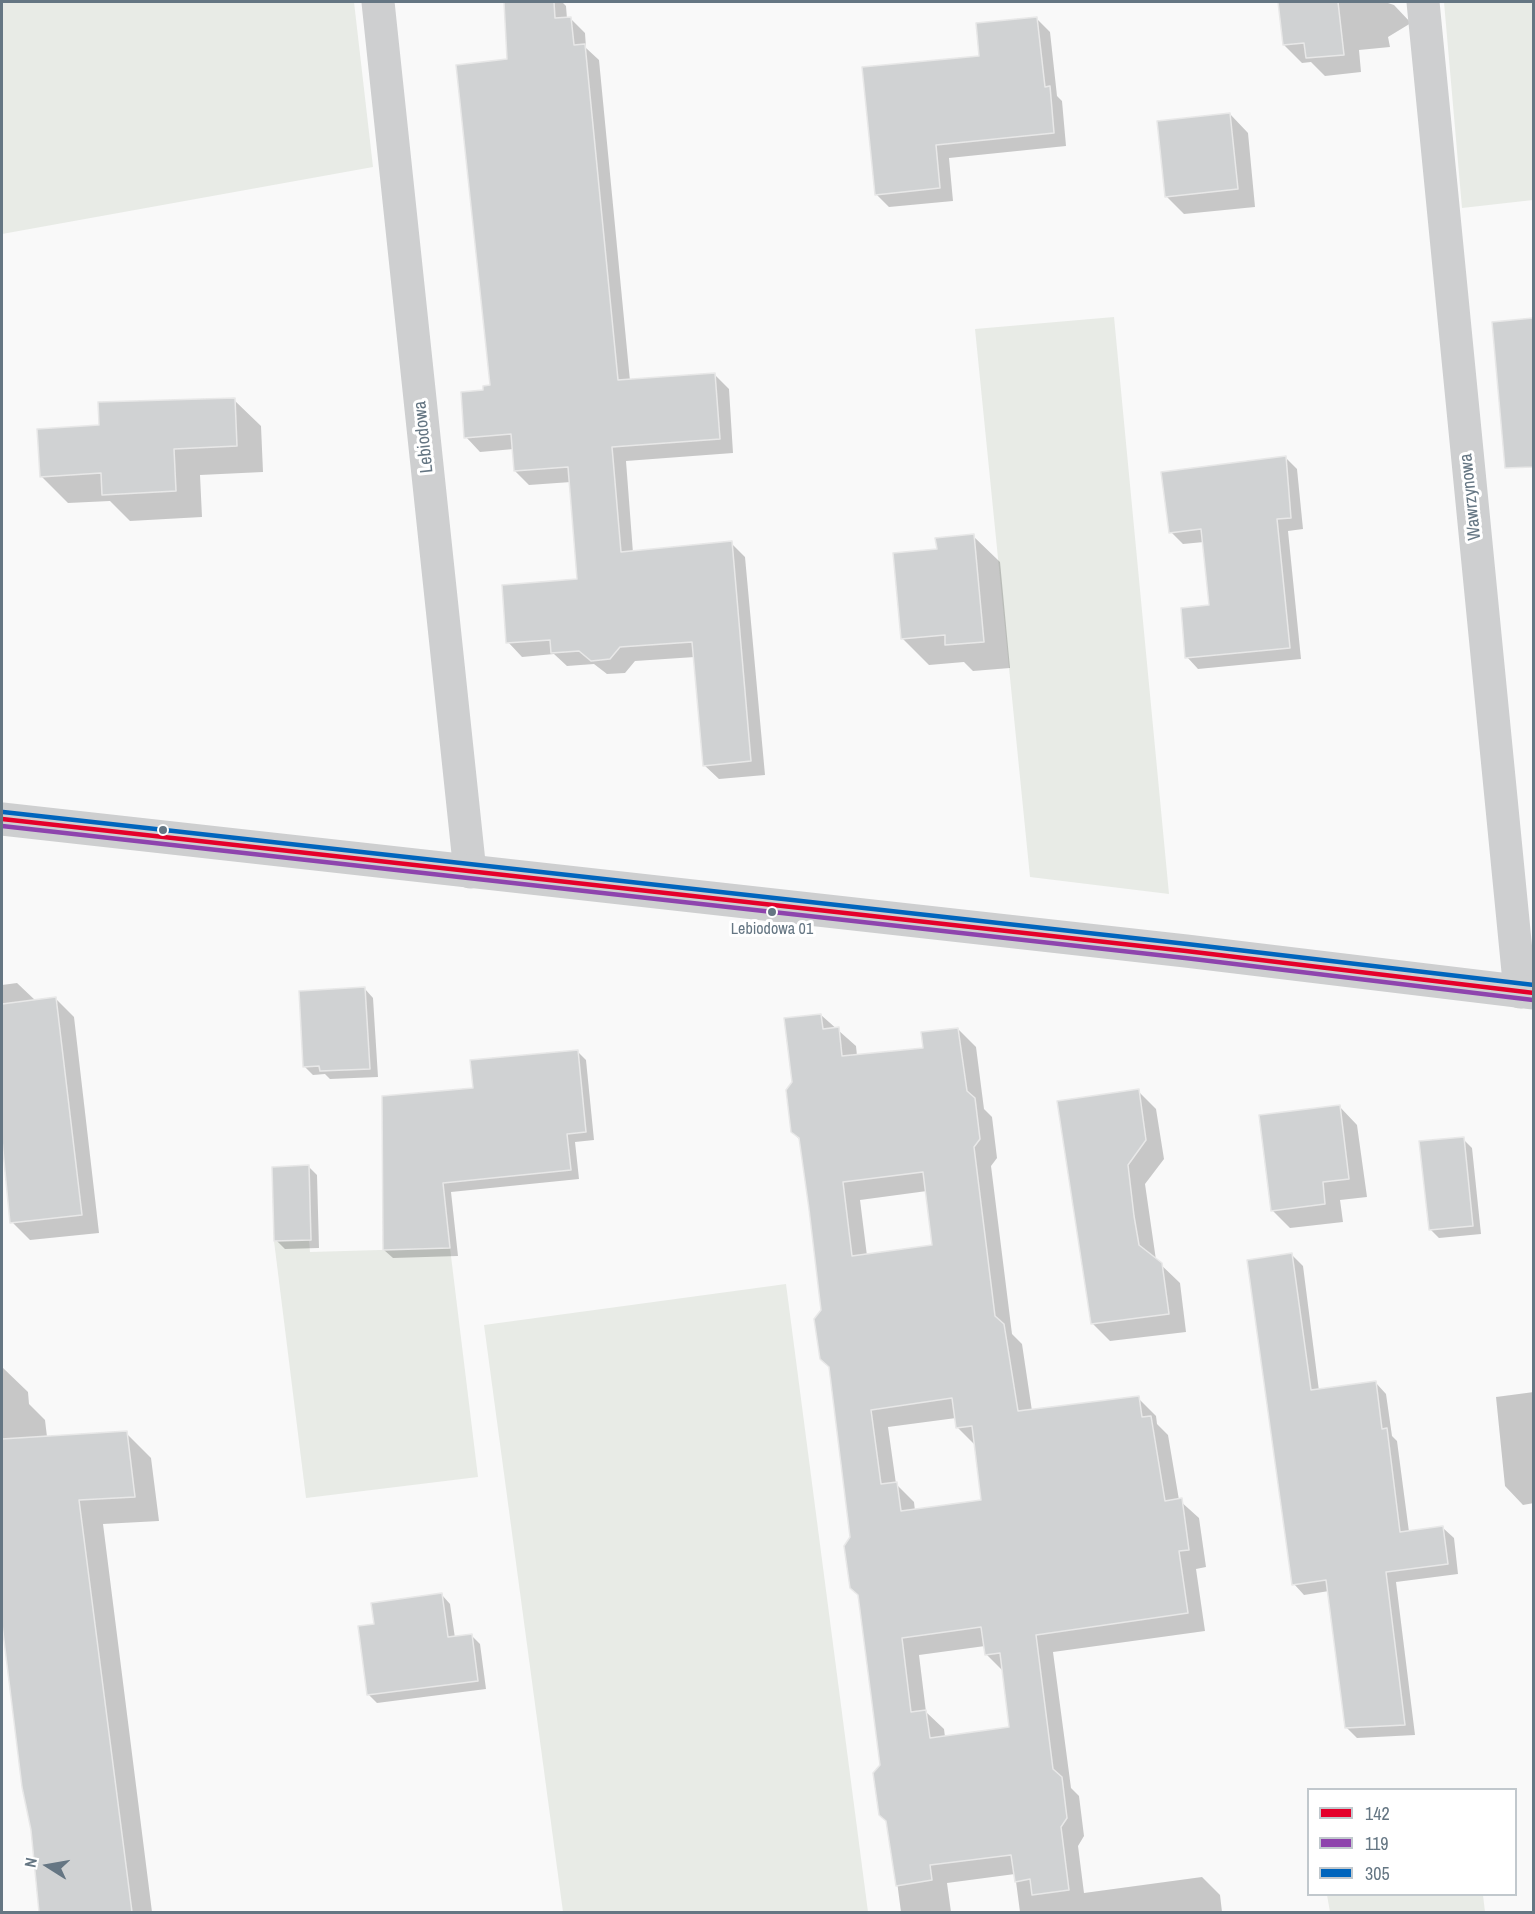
<!DOCTYPE html>
<style>
body{margin:0}
#map{position:relative;width:1535px;height:1914px;overflow:hidden;background:#f9f9f9;font-family:"Archivo Narrow",sans-serif}
canvas{display:block}
.frame{position:absolute;inset:0;border:3px solid #657683;pointer-events:none}
.legend{position:absolute;left:1307px;top:1788px;width:210px;height:108px;box-sizing:border-box;background:#fff;border:2px solid #c1c8cd;margin:0;padding:8px 10px;list-style:none;font-size:18px;color:#657683}
.legend li{display:flex;align-items:center;gap:12px;height:30px}
.legend b{width:30px;border:2px solid #c1c8cd}
.north{position:absolute;left:18px;top:1836px;width:60px;height:60px;-webkit-text-stroke:4px #fff;paint-order:stroke;rotate:281deg;font-size:16px;font-weight:700;line-height:24px;text-align:center;color:#657683}
.north::after{content:'';display:block;margin:auto;width:21px;height:27px;background:#657683;clip-path:polygon(50% 0,100% 100%,50% 72%,0 100%)}
</style>
<div id="map">
<canvas width="1535" height="1914"></canvas>
<div class="frame"></div>
<ul class="legend">
<li><b style="height:8px;background:#e4002b"></b>142</li>
<li><b style="height:8px;background:#8e44ad"></b>119</li>
<li><b style="height:8px;background:#0065bd"></b>305</li>
</ul>
<div class="north">N</div>
</div>
<script>
const ctx = document.querySelector('canvas').getContext('2d');
ctx.lineJoin = 'round';
function fillPath(path, color) {
  ctx.fillStyle = color;
  ctx.fill(path, 'evenodd');
}
function strokePath(path, color, width, dash) {
  ctx.strokeStyle = color;
  ctx.lineWidth = width;
  ctx.lineCap = dash ? 'butt' : 'round';
  ctx.setLineDash(dash || []);
  ctx.stroke(path);
}
function drawText(font, color, halo, rows, align = 'center') {
  ctx.font = font + ' "Archivo Narrow",sans-serif';
  ctx.lineWidth = 6;
  ctx.setLineDash([]);
  ctx.textBaseline = 'middle';
  ctx.strokeStyle = halo;
  ctx.fillStyle = color;
  for (const [text, x, y, turn = 0] of rows) {
    ctx.save();
    ctx.translate(x, y);
    ctx.rotate((+turn || 0) * Math.PI / 180);
    ctx.textAlign = isNaN(turn) ? turn : align;
    if (halo) ctx.strokeText(text, 0, 0);
    ctx.fillText(text, 0, 0);
    ctx.restore();
  }
}
fillPath(new Path2D(`
 M2 2H354L373 167 2 234Z
 M1444 2H1533V200L1462 208Z
 M1114 317 1169 894 1030 877 975 329Z
 M309 1240 310 1252 450 1248 478 1477 306 1498 274 1241Z
 M786 1284 868 1912H563L484 1325Z
 M1327 1895H1483L1485 1912H1330Z`), '#e8ebe6');
fillPath(new Path2D(`
 M505 2H562L566 6 567 19H571L585 33 586 48 599 60 630 381 715 375 729 389 733 453 626 461 633 553 731 543 745 557 765 775 719 779 704 765 695 657 635 661 625 673 607 674 594 664 567 666 554 654 522 657 508 642 578 580 571 482 529 485 515 471 514 449 480 452 466 437 484 391 492 387 508 61Z
 M1279 2H1385L1394 5 1411 23 1388 37 1390 47 1359 50 1361 72 1325 76 1311 62 1302 63 1284 45Z
 M1037 19 1050 32 1057 96 1062 101 1066 146 949 158 953 201 889 207 876 194 980 57Z
 M1230 114 1248 133 1255 207 1184 214 1166 196Z
 M1534 319V418L1510 421 1493 324Z
 M234 400 261 426 263 472 200 475 202 517 130 521 110 501 68 503 41 476 100 427Z
 M1285 457 1297 469 1303 529 1288 531 1301 659 1198 669 1187 657 1211 607 1204 542 1183 544 1171 532Z
 M973 536 1000 562 1010 668 973 671 964 662 929 665 902 638 938 550Z
 M1532 633H1534V655Z
 M17 983 36 1001 56 999 74 1017 99 1233 30 1240 12 1222 2 1126V985Z
 M365 989 373 998 378 1077 330 1079 325 1074 313 1075 304 1066Z
 M821 1015 856 1046 857 1056 924 1049 958 1029 976 1047 984 1109 992 1117 997 1158 991 1166 1012 1334 1022 1344 1032 1411 1138 1398 1156 1416 1157 1424 1168 1435 1179 1500 1199 1518 1206 1567 1196 1569 1205 1631 1053 1652 1071 1788 1079 1796 1084 1836 1078 1846 1084 1893 1202 1877 1220 1895 1222 1912H1020L1015 1874 947 1883 951 1912H901L800 1140 792 1132 793 1083ZM927 1191 934 1246 867 1256 860 1200ZM956 1418 958 1428 975 1445 982 1501 915 1511 914 1502 896 1484 888 1427ZM985 1646 986 1654 1004 1672 1011 1728 945 1737 944 1729 926 1712 919 1655Z
 M577 1051 586 1060 594 1140 575 1142 579 1179 451 1192 458 1256 393 1258 384 1250 474 1089Z
 M1138 1091 1156 1109 1164 1159 1145 1184 1156 1260 1180 1283 1186 1332 1110 1341 1092 1323Z
 M1339 1106 1357 1125 1367 1197 1340 1200 1343 1222 1290 1228 1272 1210Z
 M1463 1139 1472 1148 1481 1234 1439 1238 1430 1229Z
 M308 1166 317 1175 319 1248 285 1249 276 1240Z
 M1292 1255 1303 1266 1319 1391 1376 1383 1386 1394 1392 1436 1397 1441 1409 1532 1443 1528 1454 1538 1458 1574 1396 1582 1415 1735 1357 1738 1346 1727 1329 1591 1304 1595 1294 1584Z
 M2 1367 28 1392 29 1404 45 1420 47 1437 126 1433 151 1458 159 1521 103 1524 152 1912H40L32 1830 24 1787 2 1614Z
 M1534 1392V1503L1523 1505 1505 1486 1496 1397Z
 M442 1595 450 1604 455 1638 471 1635 480 1644 486 1689 377 1703 368 1694 376 1625Z`), '#0003');
const building = new Path2D(`
 M504 2H554L555 18 571 17 574 45 585 44 618 380 715 373 720 439 612 447 621 552 732 541 751 761 703 766 692 642 620 647 610 659 591 661 579 651 551 653 550 640 506 643 502 585 577 579 568 467 514 471 511 434 464 438 461 392 483 390V386L490 385 456 65 507 59Z
 M1278 2H1338L1344 55 1306 58 1304 43 1283 45Z
 M1037 17 1045 87 1050 86 1054 133 936 145 940 188 875 195 862 67 979 56 976 23Z
 M1230 113 1238 189 1165 197 1157 121Z
 M1533 318V467L1505 468 1492 322Z
 M235 398 237 446 174 449 176 491 102 495 101 473 40 477 37 429 99 425 98 402Z
 M1286 456 1291 518 1277 519 1290 648 1185 658 1181 608 1209 605 1201 529 1169 533 1161 472Z
 M974 534 984 642 945 645V635L901 639 893 553 937 549 935 538Z
 M365 987 370 1069 320 1071 319 1066 303 1067 299 991Z
 M56 997 82 1215 10 1223 2 1140V1004Z
 M821 1014 823 1029 839 1027 842 1056 923 1048 921 1032 958 1028 967 1091 975 1098 980 1139 974 1147 995 1316 1004 1324 1018 1411 1139 1396 1142 1417 1151 1416 1165 1501 1182 1498 1189 1550 1179 1551 1188 1613 1036 1635 1053 1769 1062 1777 1067 1818 1061 1827 1069 1890 1032 1895 1030 1879 1015 1882 1011 1855 930 1865 932 1880 896 1886 886 1821 879 1815 873 1773 880 1765 858 1595 850 1588 844 1546 850 1537 829 1367 820 1359 814 1319 821 1310 809 1209 799 1138 791 1132 786 1090 792 1082 784 1018ZM923 1172 932 1245 852 1256 843 1182ZM952 1398 956 1428 972 1426 981 1500 901 1511 897 1482 881 1484 871 1410ZM981 1627 985 1655 1000 1653 1009 1727 930 1738 926 1710 911 1712 902 1638Z
 M578 1050 586 1132 567 1134 571 1170 443 1183 450 1248 383 1250 382 1096 473 1088 470 1060Z
 M1139 1089 1146 1140 1128 1165 1134 1216 1139 1245 1162 1263 1169 1314 1091 1324 1057 1101Z
 M1340 1105 1349 1179 1323 1182 1325 1204 1271 1211 1259 1115Z
 M1464 1137 1473 1226 1429 1230 1419 1141Z
 M309 1165 311 1240 274 1241 272 1167Z
 M1292 1253 1311 1390 1376 1381 1382 1429 1387 1428 1400 1532 1443 1526 1448 1564 1386 1572 1405 1725 1345 1728 1326 1580 1292 1585 1247 1260Z
 M127 1431 135 1497 79 1500 132 1912H39L31 1830 22 1787 2 1624V1439Z
 M442 1593 448 1637 472 1634 478 1681 367 1695 358 1626 374 1624 371 1603Z`);
fillPath(building, '#d0d2d3');
strokePath(building, '#e8e8e8', 1.5);
strokePath(new Path2D(`
 M378 2 470 872
 M1423 2 1520 992`), '#cecfd0', 33);
strokePath(new Path2D(`
 M2 819 1186 951 1534 993`), '#cecfd0', 33);
strokePath(new Path2D(`
 M2 819 1186 951 1534 993`), '#e4002b', 4.5);
strokePath(new Path2D(`
 M2 826 1185 958 1533 1000`), '#8e44ad', 4.5);
strokePath(new Path2D(`
 M3 812 1187 944 1534 985`), '#0065bd', 4.5);
for (const [x, y, r, color] of [
 [163,830,5,"#657683"],
 [772,912,5,"#657683"]
]) {
  const dot = new Path2D();
  dot.arc(x, y, r, 0, 2 * Math.PI);
  ctx.fillStyle = color;
  ctx.fill(dot);
  strokePath(dot, '#fff', 2);
}
drawText('16px', '#657683', '#fff', [
 ["Lebiodowa 01",772,930]
]);
drawText('18px', '#657683', '#fff', [
 ["Lebiodowa",424,437,-96],
 ["Wawrzynowa",1471,497,-96]
]);
</script>
